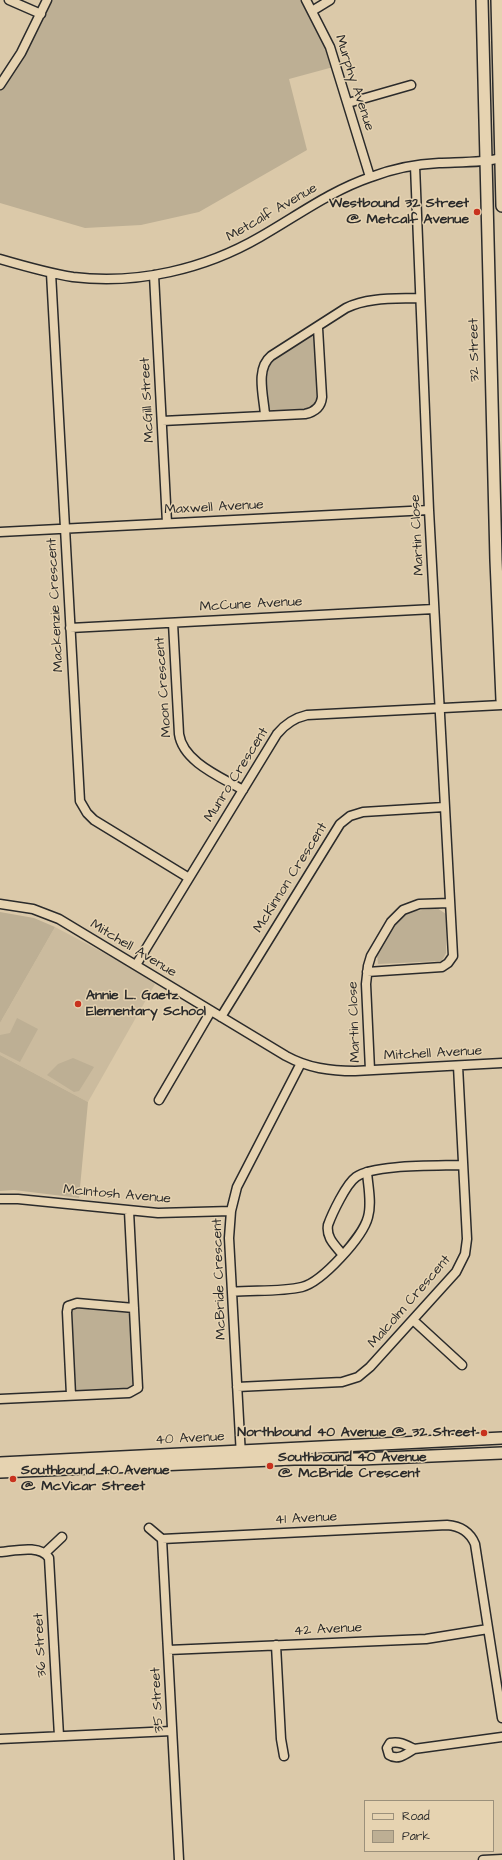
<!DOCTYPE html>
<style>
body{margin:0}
#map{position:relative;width:502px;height:1860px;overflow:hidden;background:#dbc9a9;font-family:"Architects Daughter",sans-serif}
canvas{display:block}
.legend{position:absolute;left:364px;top:1800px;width:130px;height:52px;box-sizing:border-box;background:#e6d3b1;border:1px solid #9b907b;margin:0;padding:5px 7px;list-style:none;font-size:12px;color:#2b2b2b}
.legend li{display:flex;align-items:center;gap:8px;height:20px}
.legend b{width:20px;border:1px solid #9b907b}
</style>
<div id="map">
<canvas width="502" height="1860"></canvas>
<ul class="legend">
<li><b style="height:5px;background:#e6d3b1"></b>Road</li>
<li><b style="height:11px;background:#bdaf94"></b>Park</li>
</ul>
</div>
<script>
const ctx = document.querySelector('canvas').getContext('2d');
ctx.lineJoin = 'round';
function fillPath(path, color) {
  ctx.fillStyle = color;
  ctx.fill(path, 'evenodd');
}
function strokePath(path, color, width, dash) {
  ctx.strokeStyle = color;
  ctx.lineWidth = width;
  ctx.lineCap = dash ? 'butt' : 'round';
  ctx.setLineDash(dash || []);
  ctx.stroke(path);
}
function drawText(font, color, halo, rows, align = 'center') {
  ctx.font = font + ' "Architects Daughter",sans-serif';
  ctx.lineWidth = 3;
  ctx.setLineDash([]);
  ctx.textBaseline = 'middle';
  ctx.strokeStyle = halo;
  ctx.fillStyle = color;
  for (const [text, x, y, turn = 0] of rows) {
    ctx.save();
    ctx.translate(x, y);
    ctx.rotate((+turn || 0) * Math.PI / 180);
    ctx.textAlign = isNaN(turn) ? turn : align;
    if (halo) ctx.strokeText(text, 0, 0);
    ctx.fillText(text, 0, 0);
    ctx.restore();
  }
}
fillPath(new Path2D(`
 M55 927 134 969 155 984 88 1102 0 1055V1023Z`), '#cbbb9e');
fillPath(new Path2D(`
 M47 0H306L337 66 289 79 307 150 199 212 141 225 85 228 0 203V85Z
 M318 328 322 397 316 409 265 415 263 366Z
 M437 908 446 914V953L442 961 378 964 377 954 392 927 408 912Z
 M0 912 34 918 55 927 0 1023Z
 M17 1018 38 1029 20 1062 0 1052V1035L10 1033Z
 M0 1055 88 1102 79 1198 14 1190 0 1191Z
 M73 1058 94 1067 79 1091 74 1092 47 1075 58 1064Z
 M70 1304 134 1308 135 1391 71 1395Z`), '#bdaf94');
const minor = new Path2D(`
 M9 0 41 14
 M306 0 330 47 370 177
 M312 11 330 0
 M0 85 21 53 47 0
 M348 103 411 85
 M0 259C24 266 48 273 73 277 137 285 205 269 260 237 297 216 330 191 371 177 392 169 416 164 439 163 459 162 482 163 502 158
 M51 273 80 801 87 813 94 820 189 878
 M154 275 167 523
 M265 415C264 397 255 369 271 356L346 308C368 297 395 299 420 298
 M162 421 305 414C315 412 321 407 322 397L318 328
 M0 532 429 510
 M173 623 179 734C183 762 221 777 243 790
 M70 628 434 609
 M0 904 33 909 59 919 286 1056C308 1068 330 1071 355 1071L502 1063
 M136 965 277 734C285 724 294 718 307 715L502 705
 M367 972 442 967 448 963 453 956 429 510 415 166
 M221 1017 340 824 350 816 363 812 444 807
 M370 1070 366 984 368 966 371 956 391 922 403 910 419 904 450 903
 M159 1100 211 1011
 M0 1199H18L158 1213 231 1211
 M342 1254C335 1245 326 1238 328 1225 332 1214 346 1184 356 1177 374 1164 439 1166 463 1165
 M232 1292C254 1290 280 1292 302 1287 322 1282 363 1237 368 1217 372 1203 368 1186 367 1172
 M413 1320 462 1365
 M237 1387 342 1382 358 1377 370 1367 456 1272 465 1254 467 1239 458 1066
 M71 1395 67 1312 68 1306 77 1303 134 1308
 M0 1399 129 1393 138 1388 129 1211
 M241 1456 229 1238 231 1211 237 1187 301 1063
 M149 1528 162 1539 447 1525C460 1526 470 1532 475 1544L502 1718
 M162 1539 179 1860
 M0 1552C14 1551 40 1544 49 1558L59 1736
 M45 1553 62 1537
 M276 1645 281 1739 284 1756
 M168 1650 426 1639 488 1629
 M0 1739 172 1731
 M414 1749C406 1745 400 1741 390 1743L387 1748 389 1755C398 1761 406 1754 414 1749L502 1737
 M483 1860 502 1859`);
const major = new Path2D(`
 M482 0 496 560 502 700
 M497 0 502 206
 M0 1463 502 1438
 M0 1472 294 1459H361L502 1453`);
strokePath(minor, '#2b2b2b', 11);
strokePath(major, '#2b2b2b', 14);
strokePath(minor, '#e6d3b1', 8);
strokePath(major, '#e6d3b1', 11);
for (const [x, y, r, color] of [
 [477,212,4,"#c8321e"],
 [78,1004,4,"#c8321e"],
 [484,1433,4,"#c8321e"],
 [270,1466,4,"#c8321e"],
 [13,1479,4,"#c8321e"]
]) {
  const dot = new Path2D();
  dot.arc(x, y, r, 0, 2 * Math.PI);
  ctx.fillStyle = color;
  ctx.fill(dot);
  strokePath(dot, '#e6d3b1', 1.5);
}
drawText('14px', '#2b2b2b', '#e6d3b1', [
 ["Murphy Avenue",354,83,72],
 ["Metcalf Avenue",272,213,-30],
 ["32 Street",475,350,-91],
 ["McGill Street",148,400,-93],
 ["Maxwell Avenue",214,508,-3],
 ["Martin Close",418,535,-93],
 ["Mackenzie Crescent",56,605,-93],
 ["McCune Avenue",251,605,-3],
 ["Moon Crescent",164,687,-94],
 ["Munro Crescent",237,775,-58],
 ["McKinnon Crescent",291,878,-58],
 ["Mitchell Avenue",133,949,31],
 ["Martin Close",355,1022,-92],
 ["Mitchell Avenue",433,1054,-3],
 ["McIntosh Avenue",117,1195,5],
 ["McBride Crescent",220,1279,-92],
 ["Malcolm Crescent",410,1302,-49],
 ["40 Avenue",190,1439,-3],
 ["41 Avenue",306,1519,-3],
 ["42 Avenue",328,1630,-3],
 ["36 Street",41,1645,-93],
 ["35 Street",158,1700,-93]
]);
drawText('bold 14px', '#2b2b2b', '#e6d3b1', [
 ["Westbound 32 Street",469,204,"right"],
 ["@ Metcalf Avenue",469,220,"right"],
 ["Annie L. Gaetz",86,996],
 ["Elementary School",86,1012],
 ["Northbound 40 Avenue @ 32 Street",476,1433,"right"],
 ["Southbound 40 Avenue",278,1458],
 ["@ McBride Crescent",278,1474],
 ["Southbound 40 Avenue",21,1471],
 ["@ McVicar Street",21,1487]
], 'left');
</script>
